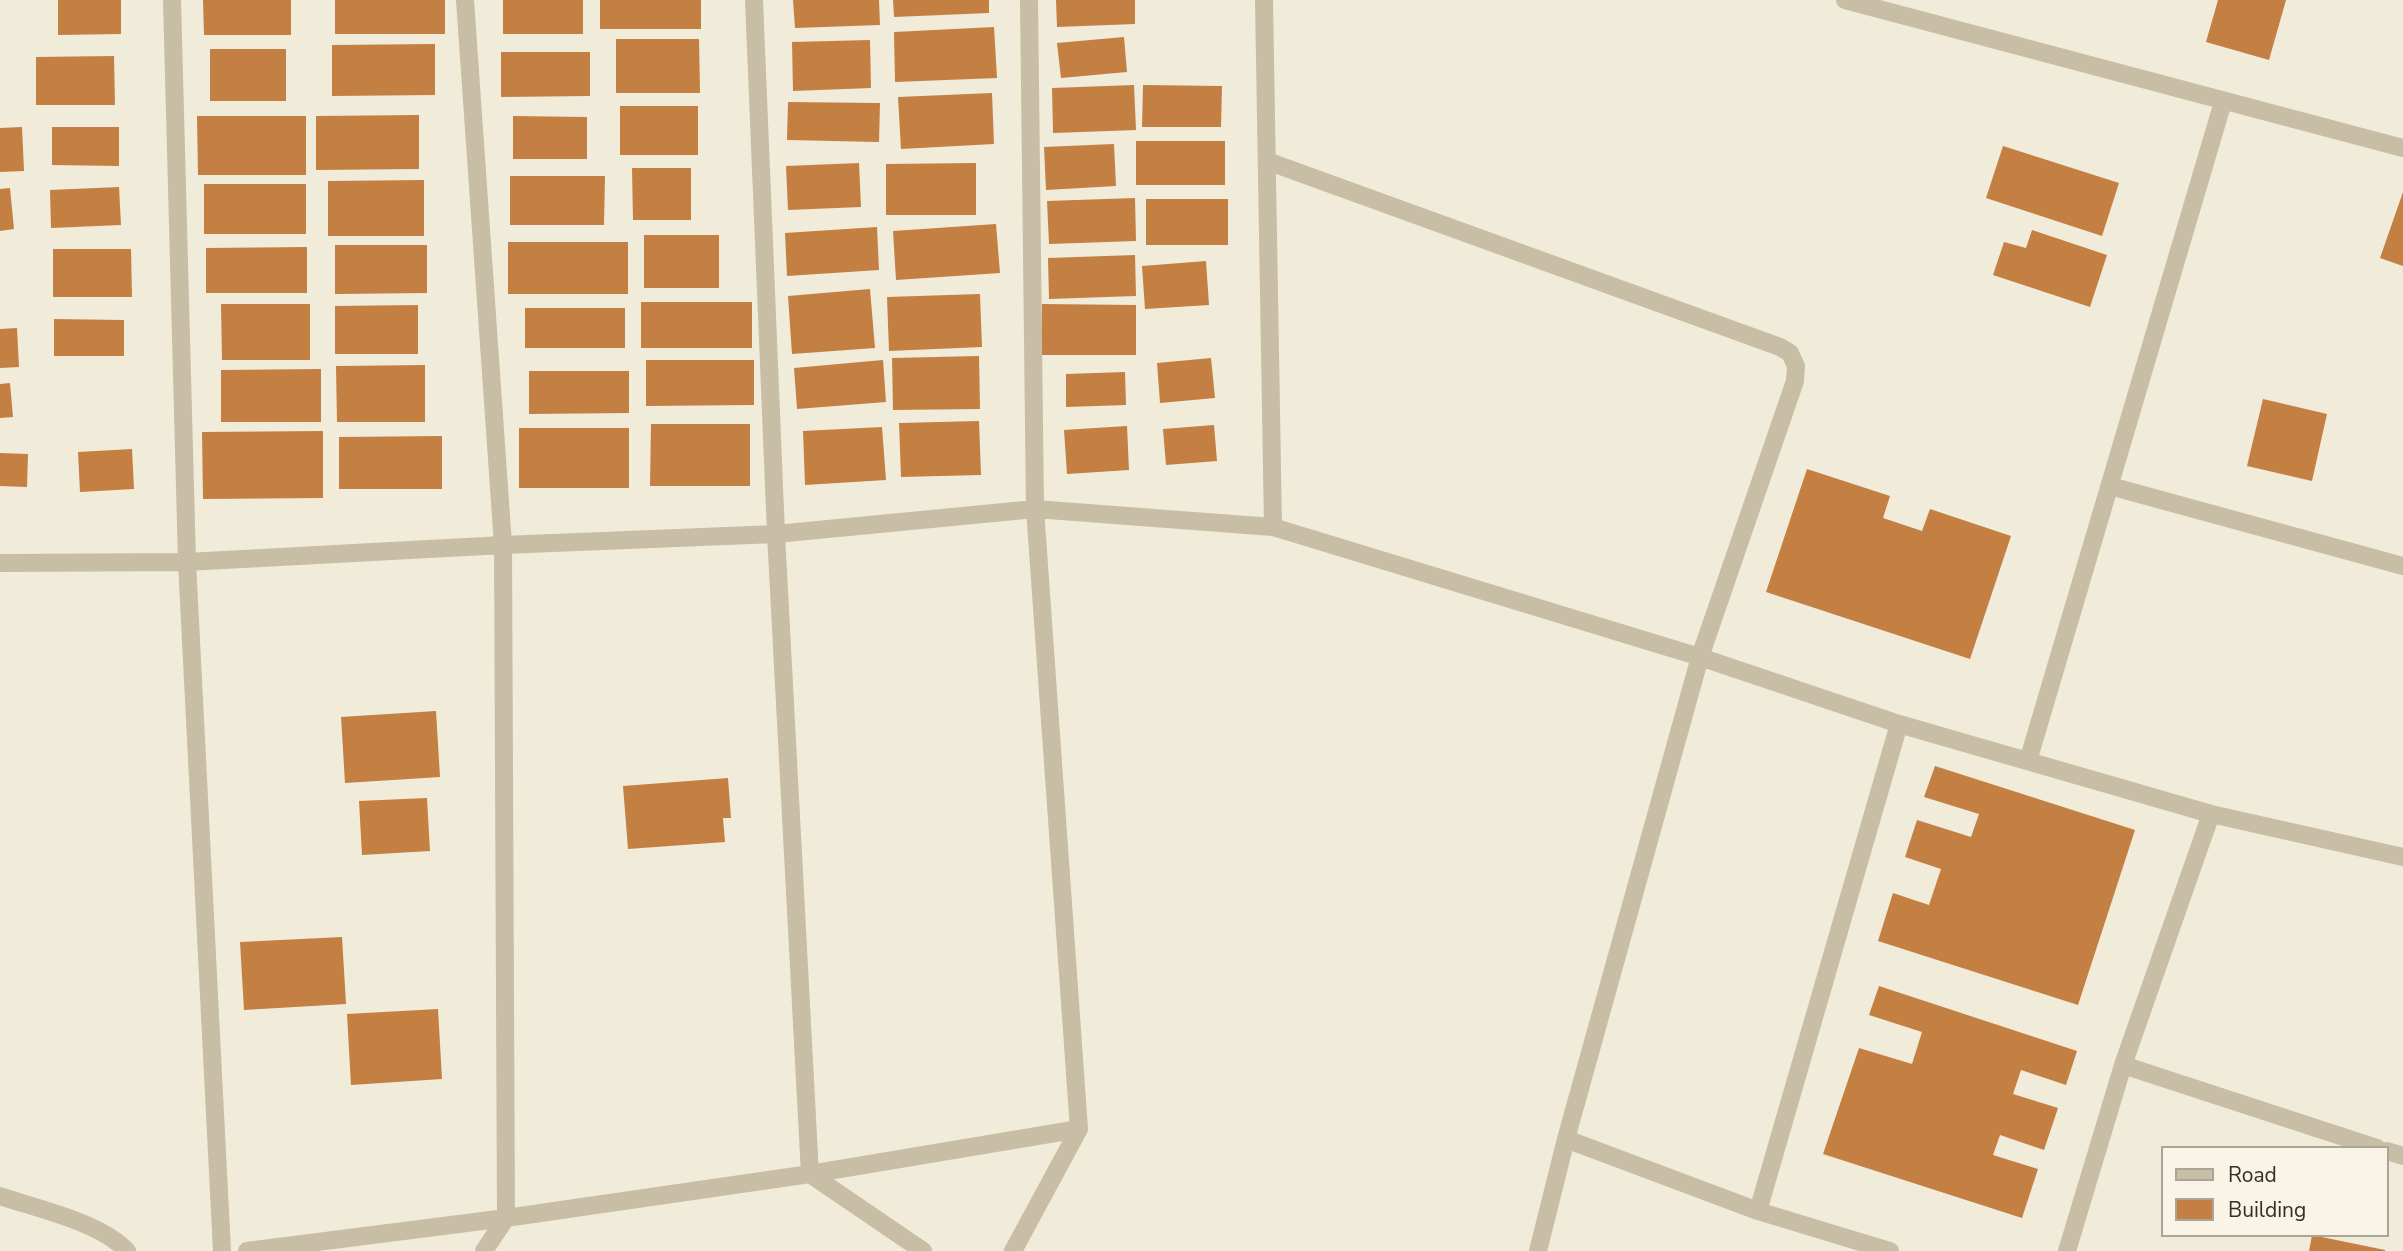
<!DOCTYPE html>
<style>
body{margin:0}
#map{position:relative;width:2403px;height:1251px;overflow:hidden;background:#f1ebd9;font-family:"Nunito Sans",sans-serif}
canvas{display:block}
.legend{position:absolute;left:2161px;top:1146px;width:228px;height:91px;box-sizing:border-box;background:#f9f4e5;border:2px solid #aaa599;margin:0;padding:9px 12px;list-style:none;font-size:21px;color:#342e26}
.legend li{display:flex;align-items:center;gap:14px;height:35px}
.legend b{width:35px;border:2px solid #aaa599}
</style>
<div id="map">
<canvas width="2403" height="1251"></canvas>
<ul class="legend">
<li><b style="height:9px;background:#c8bda5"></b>Road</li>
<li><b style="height:19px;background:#c47f43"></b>Building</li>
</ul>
</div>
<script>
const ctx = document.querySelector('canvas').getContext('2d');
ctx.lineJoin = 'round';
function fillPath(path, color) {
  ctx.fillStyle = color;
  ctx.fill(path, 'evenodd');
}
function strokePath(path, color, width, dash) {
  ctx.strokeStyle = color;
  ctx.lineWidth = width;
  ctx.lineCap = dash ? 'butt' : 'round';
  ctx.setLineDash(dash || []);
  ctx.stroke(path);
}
fillPath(new Path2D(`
 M58 0H121V34L58 35Z
 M203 0H291V35H204Z
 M335 0H445V34H335Z
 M503 0H583V34H503Z
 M600 0H701V29H600Z
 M793 0H879L880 25 795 28Z
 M893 0H989V13L894 17Z
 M1056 0H1135V24L1057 27Z
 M2218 0H2286L2269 60 2206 42Z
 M994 27 997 78 895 82 894 32Z
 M1124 37 1127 72 1061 78 1057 43Z
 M616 39H699L700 93H616Z
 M870 40 871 88 793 91 792 42Z
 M435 44V95L332 96V45Z
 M210 49H286V101H210Z
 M501 52H590V96L501 97Z
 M114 56 115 105H36V57Z
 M1134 85 1136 130 1053 133 1052 88Z
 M1143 85 1222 86 1221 127H1142Z
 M992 93 994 144 901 149 898 97Z
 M788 102 880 103 879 142 787 140Z
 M620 106H698V155H620Z
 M419 115V169L316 170V116Z
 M197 116H306V175H198Z
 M513 116 587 117V159H513Z
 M22 127 24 171 0 172V128Z
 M52 127H119V166L52 165Z
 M1136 141H1225V185H1136Z
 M1114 144 1116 186 1046 190 1044 147Z
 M2003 146 2119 183 2102 236 1986 198Z
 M859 163 861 207 788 210 786 166Z
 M976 163V215H886V164Z
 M632 168H691V220H633Z
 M510 176H605L604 225H510Z
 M424 180V236H328V181Z
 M204 184H306V234H204Z
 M119 187 121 225 51 228 50 190Z
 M10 188 14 229 0 231V189Z
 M2403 192V266L2380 258Z
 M1135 198 1136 241 1049 244 1047 201Z
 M1146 199H1228V245H1146Z
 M996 224 1000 273 896 280 893 231Z
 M877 227 879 270 787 276 785 233Z
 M2032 230 2107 255 2090 307 1993 275 2004 242 2026 248Z
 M644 235H719V288H644Z
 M508 242H628V294H508Z
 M335 245H427V293L335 294Z
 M307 247V293H206V248Z
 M53 249H131L132 297H53Z
 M1135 255 1136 296 1049 299 1048 258Z
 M1206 261 1209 305 1145 309 1142 266Z
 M870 289 875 348 792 354 788 296Z
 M980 294 982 347 889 351 887 297Z
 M641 302H752V348H641Z
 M221 304H310V360H222Z
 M1042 304 1136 305V355H1041Z
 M418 305V354H335V306Z
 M525 308H625V348H525Z
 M54 319 124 320V356H54Z
 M17 328 19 367 0 368V329Z
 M979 356 980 409 893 410 892 358Z
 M1211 358 1215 398 1160 403 1157 363Z
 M646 360H754V405L646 406Z
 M883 360 886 402 797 409 794 368Z
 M425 365V422H337L336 366Z
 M321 369V422H221V370Z
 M529 371H629V413L529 414Z
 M1125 372 1126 405 1066 407V374Z
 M10 383 13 417 0 418V384Z
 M2263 399 2327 414 2312 481 2247 466Z
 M979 421 981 475 901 477 899 423Z
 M651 424H750V486H650Z
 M1214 425 1217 461 1166 465 1163 429Z
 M1127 426 1129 470 1067 474 1064 430Z
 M882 427 886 480 805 485 803 431Z
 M519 428H629V488H519Z
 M323 431V498L203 499 202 432Z
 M442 436V489H339V437Z
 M132 449 134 489 80 492 78 452Z
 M0 453 28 454 27 487 0 486Z
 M1807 469 1890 496 1883 518 1922 531 1930 509 2011 536 1970 659 1766 592Z
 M436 711 440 777 345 783 341 717Z
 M1935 766 2135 830 2078 1005 1878 941 1893 893 1929 905 1941 869 1905 857 1917 820 1971 837 1979 814 1924 797Z
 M728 778 731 818H723L725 842 628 849 623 786Z
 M427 798 430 851 362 855 359 801Z
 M342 937 346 1004 244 1010 240 942Z
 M1879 986 2077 1051 2066 1085 2021 1070 2013 1094 2058 1108 2044 1150 2000 1135 1993 1155 2038 1169 2022 1218 1823 1154 1859 1048 1912 1064 1922 1032 1869 1015Z
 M438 1009 442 1079 351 1085 347 1014Z
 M2312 1235 2385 1250V1251H2309Z`), '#c47f43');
strokePath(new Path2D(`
 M172 0 187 562 222 1251
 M465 0 503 545 506 1218 484 1251
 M754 0 776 534 810 1174 1079 1129
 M1264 0 1273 527
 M1845 0 2403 148
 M1267 161 1780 347 1790 353 1796 366 1795 381 1700 657 1566 1139 1538 1251
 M2110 486 2403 566
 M0 563 187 562 503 545 776 534 1035 509 1273 527 1700 657 1899 724 2211 814 2403 857
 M2028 761 2223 102
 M2123 1065 2377 1148
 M1566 1139 1758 1211 1890 1251
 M2387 1151 2403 1156
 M0 1196C38 1209 100 1222 127 1251
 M1758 1211 1899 724
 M247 1251 506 1218 810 1174 923 1251
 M1013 1251 1079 1129 1035 509 1029 0
 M2067 1251 2123 1065 2211 814`), '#c8bda5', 18);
</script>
